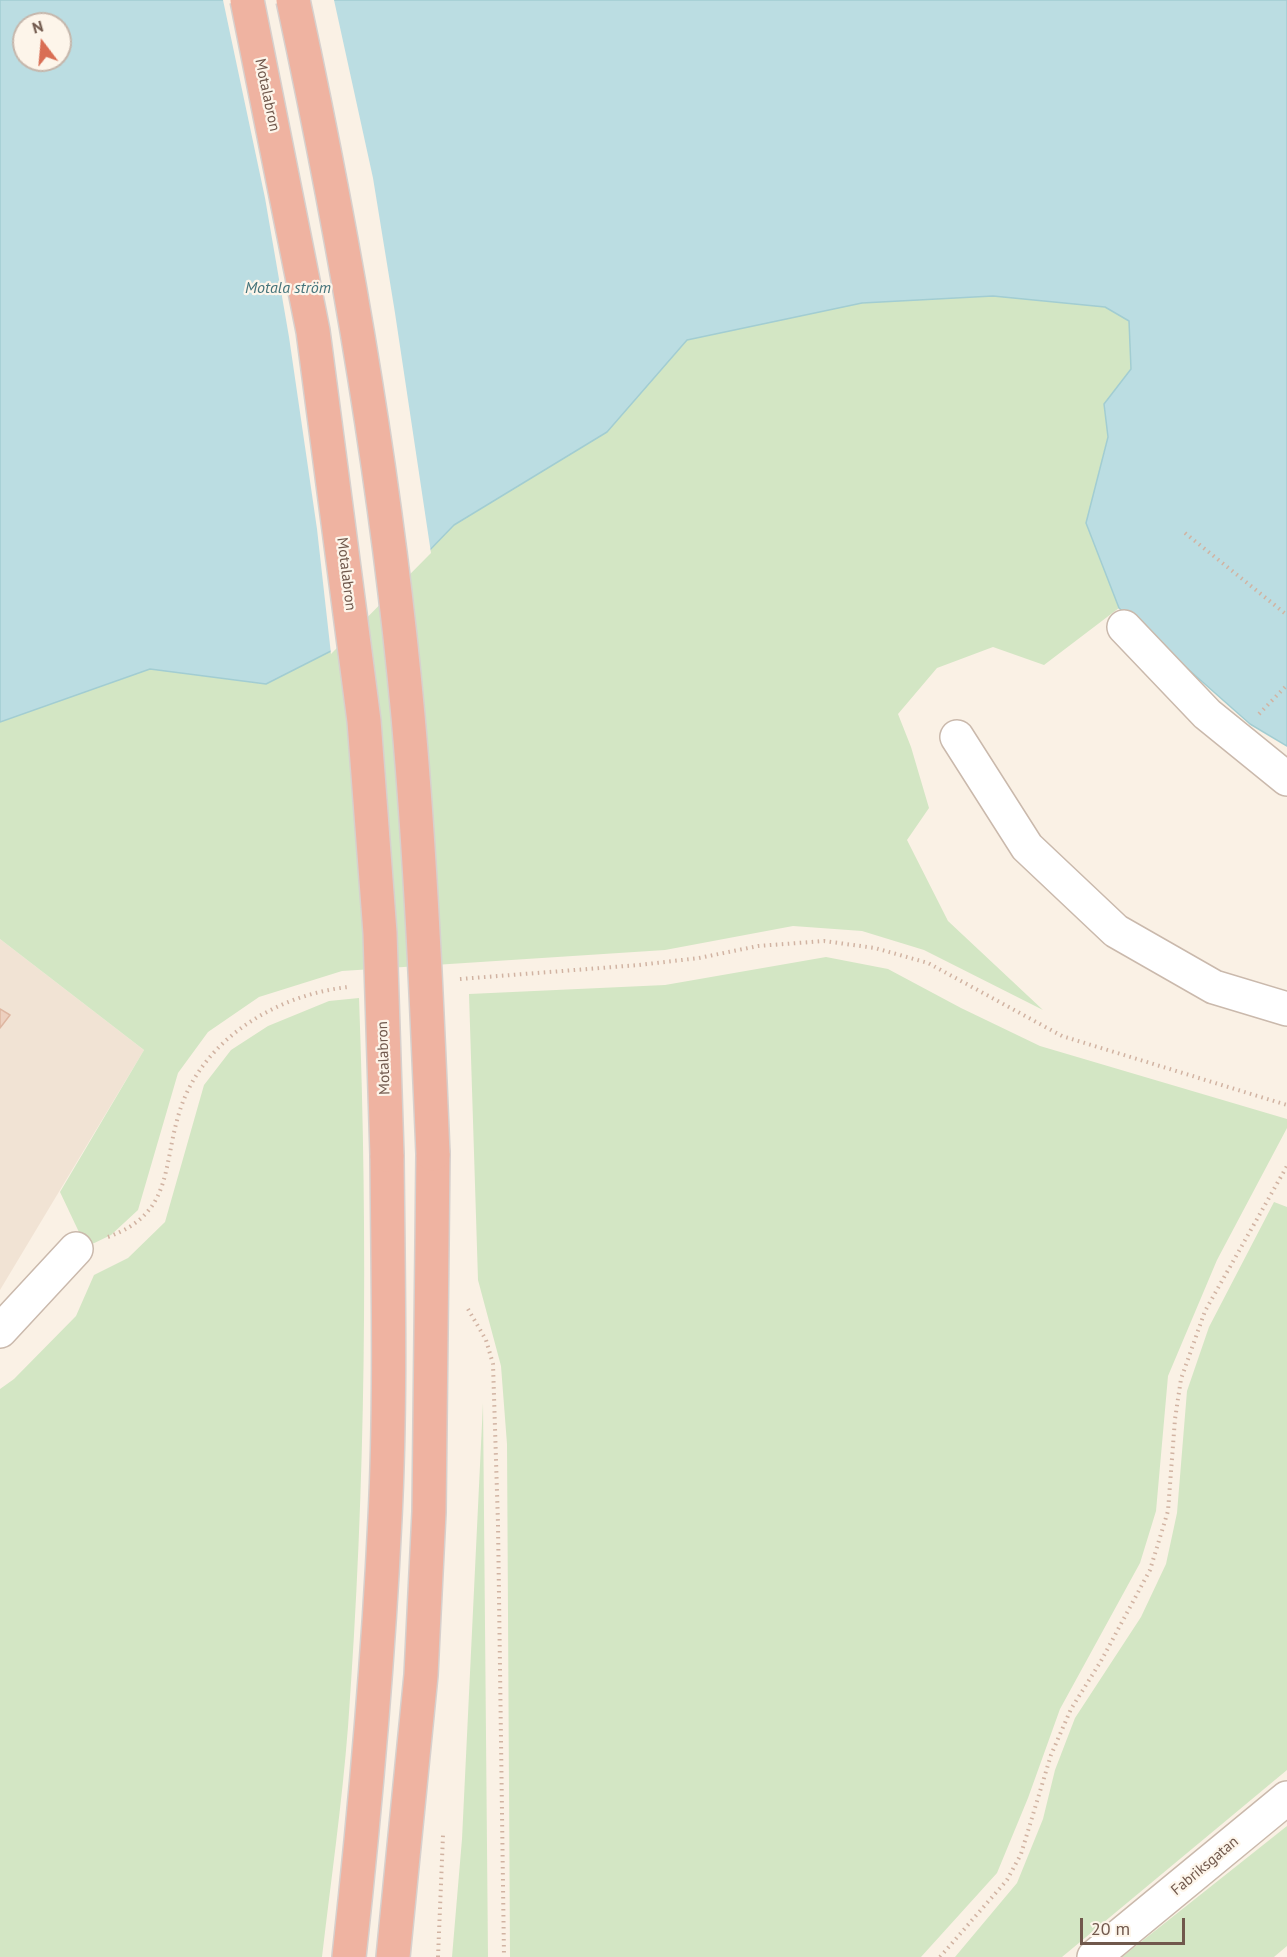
<!DOCTYPE html>
<meta charset="utf-8">
<style>
body{margin:0}
#map{position:relative;width:1287px;height:1957px;overflow:hidden;background:#faf1e5;font-family:"PT Sans",sans-serif}
canvas{display:block}
.north{position:absolute;left:12px;top:12px;width:60px;height:60px;box-sizing:border-box;background:#fdf5ea;border:2px solid #c5b6ab;border-radius:50%;rotate:344deg;font-size:16px;font-weight:700;line-height:24px;text-align:center;color:#70584c}
.north::after{content:'';display:block;margin:auto;width:21px;height:27px;background:#d96e54;clip-path:polygon(50% 0,100% 100%,50% 72%,0 100%)}
.scale{position:absolute;left:1080px;top:1918px;width:105px;height:27px;box-sizing:border-box;border:3px solid #70584c;border-top:0;padding-left:8px;font-size:18px;line-height:21px;white-space:nowrap;color:#70584c;-webkit-text-stroke:4px #fdf5ea;paint-order:stroke}
</style>
<div id="map">
<canvas width="1287" height="1957"></canvas>
<div class="north">N</div>
<div class="scale">20 m</div>
</div>
<script>
const ctx = document.querySelector('canvas').getContext('2d');
ctx.lineJoin = 'round';
function fillPath(path, color) {
  ctx.fillStyle = color;
  ctx.fill(path, 'evenodd');
}
function strokePath(path, color, width, dash) {
  ctx.strokeStyle = color;
  ctx.lineWidth = width;
  ctx.lineCap = dash ? 'butt' : 'round';
  ctx.setLineDash(dash || []);
  ctx.stroke(path);
}
function drawText(font, color, halo, rows, align = 'center') {
  ctx.font = font + ' "PT Sans",sans-serif';
  ctx.lineWidth = 4.5;
  ctx.setLineDash([]);
  ctx.textBaseline = 'middle';
  ctx.strokeStyle = halo;
  ctx.fillStyle = color;
  for (const [text, x, y, turn = 0] of rows) {
    ctx.save();
    ctx.translate(x, y);
    ctx.rotate((+turn || 0) * Math.PI / 180);
    ctx.textAlign = isNaN(turn) ? turn : align;
    if (halo) ctx.strokeText(text, 0, 0);
    ctx.fillText(text, 0, 0);
    ctx.restore();
  }
}
fillPath(new Path2D(`
 M0 939 144 1050 0 1290Z`), '#f1e3d4');
fillPath(new Path2D(`
 M993 296 1105 307 1129 321 1131 369 1104 404 1108 436 1086 523 1119 608 1044 665 993 647 937 668 898 714 911 747 929 808 907 840 948 921 1043 1010 924 950 862 931 793 926 665 950 342 971 259 997 208 1032 178 1073 138 1210 111 1235 86 1247 60 1192 144 1050 0 939V722L150 669 265 684 333 650 454 525 607 432 687 340 862 303Z
 M826 957 888 969 961 1008 1040 1046 1287 1119V1128L1217 1260 1168 1376 1156 1511 1140 1563 1060 1709 1028 1798 997 1873 921 1957H510L507 1444 501 1366 478 1280 469 994 665 985Z
 M359 998C368 1241 366 1485 348 1727 342 1804 331 1880 322 1957H0V1389L14 1379 76 1316 94 1275 128 1258 165 1222 204 1085 231 1050 268 1026 329 1001Z
 M1274 1202 1287 1207V1770L1062 1957H955L1017 1883 1043 1819 1055 1770 1075 1718 1141 1617 1166 1564 1177 1513 1187 1391 1209 1327Z
 M483 1403 488 1957H452L462 1839Z
 M1287 1826V1946L1274 1957H1122Z`), '#d3e6c4');
const water = new Path2D(`
 M0 0H1287V746L1250 724 1119 608 1086 523 1108 437 1104 404 1131 369 1129 321 1105 307 993 296 862 303 687 340 607 432 454 525 333 650 266 684 150 669 0 722ZM24 24H60V60H24Z`);
fillPath(water, '#bbdde2');
strokePath(water, '#a2cdd2', 1.5);
fillPath(new Path2D(`
 M223 0H334L373 178 395 313 431 553 331 654 317 529 289 337 265 198Z`), '#faf1e5');
const building = new Path2D(`
 M0 1009 10 1015 0 1028Z`);
fillPath(building, '#edd0bf');
strokePath(building, '#deb6a1', 1.5);
const minor = new Path2D(`
 M1124 627 1207 714 1287 779
 M957 737 1027 847 1116 931 1214 987 1287 1009
 M0 1331 76 1249
 M1094 1957 1287 1798`);
const highway = new Path2D(`
 M349 1957C365 1811 378 1665 385 1518 391 1397 388 1276 387 1155
 M393 1957 421 1675 429 1512 433 1154`);
strokePath(minor, '#cab9ac', 36);
strokePath(highway, '#d7d0cd', 36);
strokePath(new Path2D(`
 M1185 533 1287 615
 M1259 714 1287 685
 M460 979 639 965 699 958 758 946 824 941 875 948 928 963 1062 1036 1287 1105
 M108 1237C174 1213 162 1166 180 1110 203 1039 276 995 348 987
 M468 1309 486 1340 493 1364 498 1524 504 1957
 M438 1957 443 1835
 M940 1957 1007 1880 1021 1854 1051 1755 1071 1709 1101 1661 1150 1570 1168 1511 1175 1419 1181 1379 1205 1311 1287 1166`), '#d1b3a2', 4, [1.5, 4.5]);
strokePath(minor, '#fff', 33);
strokePath(highway, '#efb3a1', 33);
const highwayBridge = new Path2D(`
 M247 0 313 331 364 721 380 933 387 1155
 M293 0C344 236 386 475 408 716 421 862 427 1008 433 1154`);
strokePath(highwayBridge, '#d7d0cd', 36, []);
strokePath(highwayBridge, '#efb3a1', 33);
drawText('15px', '#70584c', '#fdf5ea', [
 ["Motalabron",267,95,78],
 ["Motalabron",346,574,83],
 ["Motalabron",384,1058,-92],
 ["Fabriksgatan",1205,1866,-40]
]);
drawText('italic 16px', '#45747b', '#fdf5ea', [
 ["Motala ström",288,288]
]);
</script>
